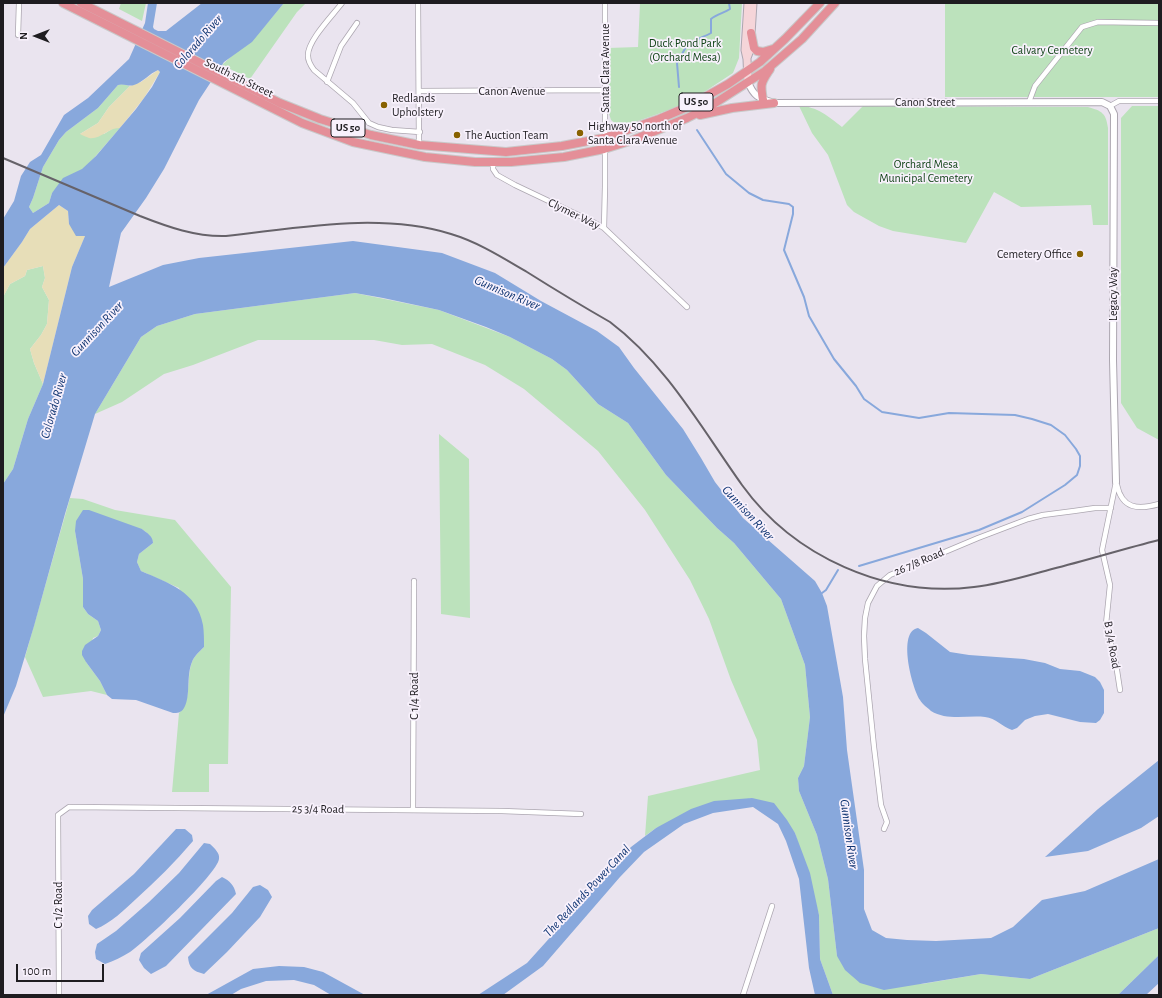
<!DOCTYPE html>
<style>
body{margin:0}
#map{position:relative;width:1162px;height:998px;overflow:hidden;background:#eae4ef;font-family:"Alegreya Sans",sans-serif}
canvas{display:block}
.frame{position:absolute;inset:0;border:4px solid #1e1c20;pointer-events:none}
.north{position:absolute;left:16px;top:16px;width:40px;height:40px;-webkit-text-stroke:3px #f8f1fc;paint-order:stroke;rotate:270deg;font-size:11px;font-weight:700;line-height:16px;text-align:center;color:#1e1c20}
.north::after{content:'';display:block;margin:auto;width:14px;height:18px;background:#1e1c20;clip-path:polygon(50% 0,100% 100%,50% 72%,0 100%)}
.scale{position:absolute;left:16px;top:964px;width:88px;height:18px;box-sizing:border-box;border:2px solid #1e1c20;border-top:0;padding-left:5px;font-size:12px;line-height:14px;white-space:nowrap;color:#1e1c20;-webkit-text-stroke:3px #f8f1fc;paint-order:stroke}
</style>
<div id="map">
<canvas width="1162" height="998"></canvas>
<div class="frame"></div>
<div class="north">N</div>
<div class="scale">100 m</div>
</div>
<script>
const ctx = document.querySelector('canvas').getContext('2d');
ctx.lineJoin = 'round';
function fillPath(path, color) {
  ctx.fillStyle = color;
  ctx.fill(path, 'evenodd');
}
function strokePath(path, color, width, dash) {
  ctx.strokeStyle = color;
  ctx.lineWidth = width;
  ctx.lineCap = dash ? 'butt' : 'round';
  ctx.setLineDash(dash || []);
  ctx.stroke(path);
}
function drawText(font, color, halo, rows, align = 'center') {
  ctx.font = font + ' "Alegreya Sans",sans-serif';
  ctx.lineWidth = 3.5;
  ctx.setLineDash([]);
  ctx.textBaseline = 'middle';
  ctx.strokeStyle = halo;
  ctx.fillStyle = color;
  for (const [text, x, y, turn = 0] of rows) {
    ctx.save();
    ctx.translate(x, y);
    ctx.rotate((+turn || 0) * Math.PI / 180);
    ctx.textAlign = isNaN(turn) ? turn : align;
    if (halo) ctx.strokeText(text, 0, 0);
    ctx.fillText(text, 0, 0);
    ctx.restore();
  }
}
fillPath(new Path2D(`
 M121 3H146L142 21 119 9Z
 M284 3H306L297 12 250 79 222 65 269 21Z
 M640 3H742L739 58 733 73 695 98 678 107 629 124 618 126 611 120 607 107 608 48 638 47Z
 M945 3H1159V97H945Z
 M122 84 130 86 109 107 98 123 80 134H104L115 127 120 128 87 166 52 193 49 203 33 213 29 207 33 198 43 167 59 140 66 132 98 108 118 85Z
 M799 106C817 106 829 117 842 127L863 106 1088 107C1102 111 1106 113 1108 128V225H1093L1091 205 1021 207 994 192 966 243 893 231 879 226 854 212 847 205 828 155 812 133Z
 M1132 106H1159V440L1137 428 1121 403V118Z
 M43 266 45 278 42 287 49 300 47 324 41 335 30 349 34 363 43 384 28 419 13 469 3 484V297L10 284 25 276 27 270Z
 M355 293 439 310 510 337 552 359 567 370 598 404 628 423 666 475 717 528 734 543 781 599 805 665 810 717 804 766 798 778 799 791 817 835 828 879 837 956 922 984 981 974 1030 979 1159 928V955L1118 995H833L820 959 819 915 795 833 752 798 656 828 645 836 648 796 760 770 757 740 731 680 709 619 690 580 645 510 598 451 524 389 485 365 432 344 402 345 374 340H258L193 365 164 374 122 402 95 414 141 337 157 326 195 314Z
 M439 434 469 459 470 618 441 614Z
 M70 498 83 499 115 510 175 520 231 587 228 764H209V792H172L179 713C192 702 186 677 192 662 194 656 200 651 204 647L179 588 141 571 137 562 139 554 153 543C152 536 147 533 142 529L75 531 83 579V607L88 614 98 621 101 630 98 636 93 638 86 662 100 681 107 695 91 691 43 697 25 657Z`), '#bce2bc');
fillPath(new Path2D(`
 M158 70 160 72 144 98 120 128C109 127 100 140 89 138 86 137 82 135 80 134L98 123 109 107 130 86 141 82Z
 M59 205 68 211 69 224 85 236 72 267 43 384 34 363 30 349 41 335 47 324 49 300 42 287 45 278 43 266 27 270 25 276 10 284 3 297V268L22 242 30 229Z`), '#e7deb8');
fillPath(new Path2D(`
 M148 3H157L153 27 154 29 158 31H166L202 3H284L252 42 224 62 199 100 164 169 146 198 121 233 109 287 163 265 199 258 353 241 442 253 495 273 541 301 597 331 619 347 634 368 683 429 701 458 715 482 743 518 815 581 822 593 827 606 843 697 847 750 864 870V909L872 930 886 938 907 940 936 941 991 938 1013 927 1042 900 1085 891 1159 859V928L1030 979 981 974 884 990 860 983 845 970 837 956 828 879 817 835 799 791 798 778 804 766 810 717 805 665 781 599 734 543 717 528 666 475 628 423 598 404 567 370 552 359 510 337 486 327 439 310 383 298 355 293 195 314 157 326 141 337 95 414 65 514 34 626 16 686 3 717V484L13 469 28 419 43 384 72 267 85 236H76L69 224 68 211 59 205 30 229 22 242 3 268V219L14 201 21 176 30 162 41 155 64 115 88 98 129 59 145 23ZM158 70 160 72 152 87 136 109 96 156 82 169 63 178 52 193 49 203 33 213 29 207 33 198 43 167 59 140 66 132 98 108 118 85C124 83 128 87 134 85 143 82 149 74 158 70Z
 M83 510H89L142 529C147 533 153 536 153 543L139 554 137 562 141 571C168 583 197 591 203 625 204 632 204 640 204 647 200 651 194 656 192 662 186 676 191 696 184 708 181 713 177 713 173 713L136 700 112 699 107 695 100 681 86 662 82 655V651L85 645 98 636 101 630 98 621 88 614 83 607V579L75 531 76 521Z
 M918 628 926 633 950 652 969 655 1024 659 1045 663 1060 669 1080 671 1095 677 1100 682 1104 690V713L1100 720 1096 723 1080 722 1048 714 1035 716 1025 720 1017 728 1012 730C1002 727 996 718 985 717 968 715 947 721 931 711 928 708 922 704 920 700 912 688 897 631 918 628Z
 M1159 760V816L1141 828 1088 851 1045 857 1098 809Z
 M752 798 774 803 787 820 795 833 810 873 819 915 820 959 833 995H815L809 968 799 879 786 841 778 824 753 807 713 813 684 824 644 852 620 877 543 966 503 995H478L527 963 555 932 602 876 631 847 656 828 691 809 714 801Z
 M176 829H185L192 835 193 841C175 862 156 881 136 899 124 910 111 923 96 929L89 924 88 916 92 910 134 874Z
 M204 843 210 844C215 849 220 853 219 859 217 874 145 942 130 952 122 957 114 961 105 964L96 959 95 952 97 944 116 931 149 902 179 873Z
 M222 877C230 881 234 885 236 894L166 966 151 974 144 968 139 960 141 953 180 918 216 881Z
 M260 885 268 890 272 897 260 917 227 952 204 974C193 971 189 968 188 957L232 913 253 887Z
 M1159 955V983L1146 995H1118Z
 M279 966 304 967 323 972 365 995H331L314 985 294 980 266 981 241 989 231 995H206L253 969Z`), '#88a8dc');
strokePath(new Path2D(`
 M679 87 677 63C680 59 684 49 687 46 693 40 704 37 711 33V19C717 14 724 13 730 9L729 3
 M697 130 726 174 749 193 763 200 789 204 793 207V214L784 250 804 297 809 316 834 359 856 386 864 399 882 412 919 418 949 413 1015 415 1032 419 1051 425 1065 435 1076 449 1080 456V466L1077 475 1065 485 1022 512 979 530 859 566
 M822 593 826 590 838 570`), '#88a8dc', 2);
const minor = new Path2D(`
 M342 3C333 15 307 41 308 56 308 61 311 66 314 70L353 103 369 123 378 127 392 130 420 132
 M418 3 419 145
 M18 35 19 3
 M327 82 341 46 357 23
 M419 91 605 90
 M1029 102 1035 86 1082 27 1098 22 1159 23
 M1110 106 1119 101H1159
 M493 162V169L497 175 515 185 595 223 604 228 687 307
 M604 228 605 186V3
 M1116 482 1102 550 1110 585 1106 624 1116 664 1120 690
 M1117 485C1122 509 1138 510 1159 504
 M413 810 414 581
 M884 829 887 822 881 805 874 747 865 659 864 636 865 618 868 603 877 586 890 575 978 538 1028 519 1043 515 1074 511 1095 508H1111
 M59 995 58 815 69 807 502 811 581 814
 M743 995 772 906`);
const tertiary = new Path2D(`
 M748 82C754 97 759 98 774 103L1102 102 1110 106 1114 114 1113 360 1116 482`);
const secondary = new Path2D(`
 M747 58 750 50 753 3
 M748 82 747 59 745 50 748 3`);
const trunk = new Path2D(`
 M63 3 302 123 353 142 425 157 475 162H511L564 157 604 149 633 140 687 118 709 107 765 71 802 39 835 3
 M81 3 280 103 320 119 371 135 419 145 506 152 562 146 604 138 659 119 687 107 728 84 760 62 785 39 820 3
 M751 33 754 48 757 51 763 52 773 49
 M763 100C760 83 761 83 770 69
 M700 115 732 108 774 103`);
strokePath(minor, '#aca6b0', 6);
strokePath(tertiary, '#aca6b0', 8);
strokePath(secondary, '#aca6b0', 9);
strokePath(trunk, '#c9c9c9', 10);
strokePath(minor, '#fff', 4.5);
strokePath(tertiary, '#fff', 6);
strokePath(secondary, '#f5d5d9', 7);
strokePath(trunk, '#e48f98', 8);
strokePath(new Path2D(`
 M3 158 140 216C168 227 196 237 226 236 300 228 379 212 451 234 478 242 503 258 527 272 554 289 582 306 610 322 666 364 702 429 742 485 794 557 886 598 974 587 1001 584 1026 576 1052 569 1088 560 1123 549 1159 540`), '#666269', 2);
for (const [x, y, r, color] of [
 [384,105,4,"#886200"],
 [580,133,4,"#886200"],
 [457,135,4,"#886200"],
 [1080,254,4,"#886200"]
]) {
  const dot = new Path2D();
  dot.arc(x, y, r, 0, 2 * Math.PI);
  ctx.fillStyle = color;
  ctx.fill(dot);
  strokePath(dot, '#f8f1fc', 1.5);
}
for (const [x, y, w] of [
 [696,102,34],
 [348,128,34]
]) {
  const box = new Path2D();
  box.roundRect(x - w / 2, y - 9, w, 18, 3);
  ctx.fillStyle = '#f8f1fc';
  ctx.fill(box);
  strokePath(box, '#1e1c20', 1);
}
drawText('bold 11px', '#1e1c20', null, [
 ["US 50",696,102],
 ["US 50",348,128]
]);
drawText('12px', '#104316', '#f8f1fc', [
 ["Duck Pond Park",685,43],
 ["(Orchard Mesa)",685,57],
 ["Calvary Cemetery",1052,50],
 ["Orchard Mesa",926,164],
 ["Municipal Cemetery",926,178]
]);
drawText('12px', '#1e1c20', '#f8f1fc', [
 ["Santa Clara Avenue",605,68,-90],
 ["South 5th Street",239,78,26],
 ["Canon Avenue",512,91],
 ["Canon Street",925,102],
 ["Clymer Way",574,214,26],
 ["Legacy Way",1113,294,-90],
 ["26 7/8 Road",919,562,-23],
 ["B 3/4 Road",1112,645,80],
 ["C 1/4 Road",414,696,-90],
 ["25 3/4 Road",318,809,1],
 ["C 1/2 Road",58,905,-90]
]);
drawText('12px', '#1e1c20', '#f8f1fc', [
 ["Redlands",392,98],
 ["Upholstery",392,112],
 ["Highway 50 north of",588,126],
 ["Santa Clara Avenue",588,140],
 ["The Auction Team",465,135],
 ["Cemetery Office",1072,254,"right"]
], 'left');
drawText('italic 13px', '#103572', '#f8f1fc', [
 ["Colorado River",198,42,-49],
 ["Gunnison River",507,293,23],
 ["Gunnison River",97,329,-47],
 ["Colorado River",54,406,-74],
 ["Gunnison River",748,513,47],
 ["Gunnison River",849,834,82],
 ["The Redlands Power Canal",587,891,-47]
]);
</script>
